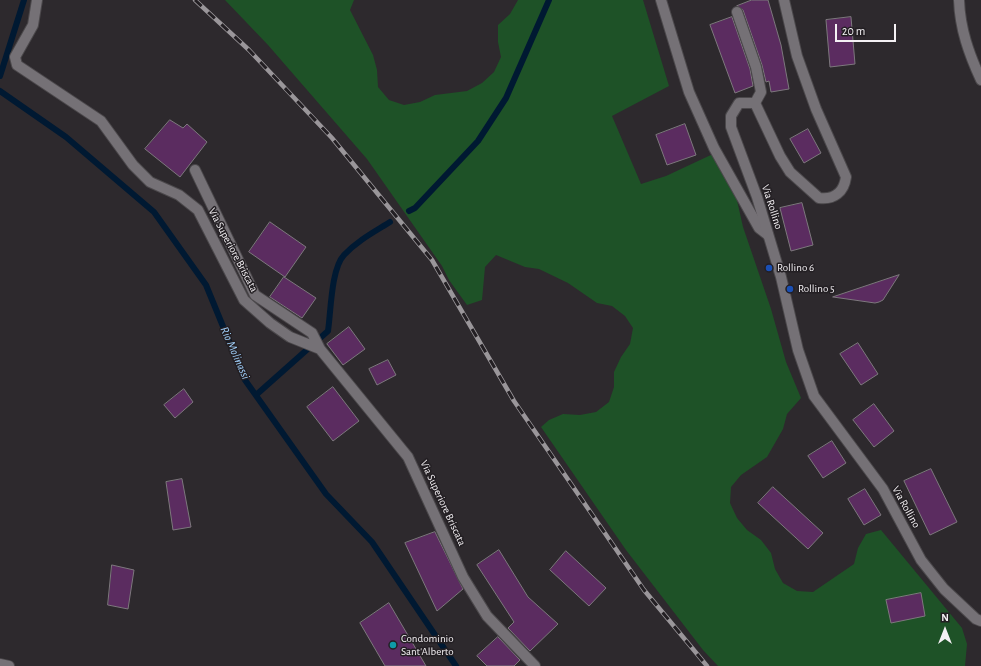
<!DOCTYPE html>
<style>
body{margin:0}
#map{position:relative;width:981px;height:666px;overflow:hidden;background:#2d292d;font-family:"Alegreya Sans",sans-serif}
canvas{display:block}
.north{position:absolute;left:925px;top:610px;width:40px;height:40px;-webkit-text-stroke:3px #231f23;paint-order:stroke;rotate:0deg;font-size:11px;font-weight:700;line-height:16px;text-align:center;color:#f4f1f4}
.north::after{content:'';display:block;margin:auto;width:14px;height:18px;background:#f4f1f4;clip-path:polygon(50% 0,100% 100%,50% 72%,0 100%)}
.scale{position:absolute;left:835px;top:24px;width:61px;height:18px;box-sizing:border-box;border:2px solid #f4f1f4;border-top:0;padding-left:5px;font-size:12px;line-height:14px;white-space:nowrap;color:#f4f1f4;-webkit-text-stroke:3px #231f23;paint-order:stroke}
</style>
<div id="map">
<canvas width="981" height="666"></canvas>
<div class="north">N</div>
<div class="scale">20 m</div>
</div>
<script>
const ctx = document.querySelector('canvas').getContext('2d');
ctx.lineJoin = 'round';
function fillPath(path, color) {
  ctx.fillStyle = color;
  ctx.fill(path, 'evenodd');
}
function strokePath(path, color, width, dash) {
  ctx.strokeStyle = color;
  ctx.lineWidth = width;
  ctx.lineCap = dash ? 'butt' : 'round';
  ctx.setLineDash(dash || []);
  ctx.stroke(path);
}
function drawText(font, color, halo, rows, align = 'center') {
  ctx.font = font + ' "Alegreya Sans",sans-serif';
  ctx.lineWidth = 3;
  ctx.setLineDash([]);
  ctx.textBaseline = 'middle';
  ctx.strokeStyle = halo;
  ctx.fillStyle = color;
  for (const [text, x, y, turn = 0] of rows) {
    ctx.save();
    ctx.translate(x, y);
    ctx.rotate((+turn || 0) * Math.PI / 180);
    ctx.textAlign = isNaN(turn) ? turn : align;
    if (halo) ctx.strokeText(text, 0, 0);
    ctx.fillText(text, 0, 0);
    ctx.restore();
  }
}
fillPath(new Path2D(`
 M225 0H354L350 10 373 55 377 70 378 87 389 100 404 105 420 102 435 95 467 91 482 83 494 72 501 57 498 42V25L510 14 518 0H643L669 86 612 116 641 184 666 176 713 154 732 178 743 227 771 309 786 362 801 398 787 414 783 429 767 457 741 475 731 487 730 503 737 518 747 530 761 540 771 553 775 569 783 583 797 591 813 592 854 564 858 548 866 534 881 530 962 628 967 644 965 666H718L703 650 626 550 541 427 549 420 563 414 580 415 596 412 609 402 614 387V372L621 357 630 344 633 328 625 316 612 306 597 303 568 283 539 269 525 267 496 255 485 267 482 300 467 305 449 280 442 266 367 159 268 45Z`), '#1e5227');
strokePath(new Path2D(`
 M0 76 24 0
 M0 91 66 137 154 212 206 285 245 380 326 494 372 542 456 666
 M409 211 415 208 478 141 506 98 549 0
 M256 395 328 331C331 311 331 269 344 255 357 241 374 232 390 222`), '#001932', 6);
const building = new Path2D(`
 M752 0H768L781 45 789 89 771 92 769 81 766 82 762 65 743 10 737 6Z
 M732 17 750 69 753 86 735 93 710 25Z
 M851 17 855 64 830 67 826 20Z
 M170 120 183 128 187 124 207 142 180 177 145 149Z
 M685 124 696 155 667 165 656 135Z
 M808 129 821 153 804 163 790 139Z
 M802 203 813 245 791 251 780 208Z
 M270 222 306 247 285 277 249 252Z
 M899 275 883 300 879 302 875 303 833 297Z
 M284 277 316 298 302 318 270 297Z
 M349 327 365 349 343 365 327 344Z
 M858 343 878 374 861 385 840 354Z
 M388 360 396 375 377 385 369 369Z
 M333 387 359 421 333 441 307 407Z
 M184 389 193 402 175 418 164 405Z
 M874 404 894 431 874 447 853 420Z
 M832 441 846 463 823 478 808 456Z
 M931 469 957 522 930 535 904 481Z
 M182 479 191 527 173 530 166 482Z
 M773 487 823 533 808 549 758 503Z
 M865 489 881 515 864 525 848 499Z
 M435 532 463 589 437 611 405 543Z
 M499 550 528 597 558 624 530 651 508 628 514 622 477 565Z
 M566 551 606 588 589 606 550 570Z
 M112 565 134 570 128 609 108 605Z
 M921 593 925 616 891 623 886 600Z
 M389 603 426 666H385L360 623Z
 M498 637 520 660 514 666H487L477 656Z`);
fillPath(building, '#5b2c60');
strokePath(building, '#7d787d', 1);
const service = new Path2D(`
 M661 0 689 92 714 148 759 228 768 235`);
const minor = new Path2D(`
 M37 0 33 25 15 57 17 65 101 121 133 165 150 182 179 195 198 210 244 300 270 323 290 337 320 349 408 457 463 577 487 616 535 666
 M784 0 797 56 816 109 846 177C844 192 834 200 819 198L790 172 780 156 755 103H739L731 116V127L757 197 781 277 798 350 814 396 883 489 921 560 944 589 976 619 981 621
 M959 0C960 29 969 54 981 80
 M737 12 756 67 761 92 755 103
 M195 170 255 295 312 333 320 349
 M0 664 9 666`);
strokePath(service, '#4b484b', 12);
strokePath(minor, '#4b484b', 12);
strokePath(service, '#757176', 10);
strokePath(minor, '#757176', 10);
const rail = new Path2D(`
 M195 0 249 50 332 138 432 260 514 401 644 590 707 666`);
strokePath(rail, '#9a969a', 4.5);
strokePath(rail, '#231f23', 3, [9]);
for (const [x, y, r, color] of [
 [769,268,4,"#1a4fb4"],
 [790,289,4,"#1a4fb4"],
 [393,645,4,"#0f9aa8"]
]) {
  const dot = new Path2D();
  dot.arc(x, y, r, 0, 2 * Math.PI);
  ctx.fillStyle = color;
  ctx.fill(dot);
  strokePath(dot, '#231f23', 1.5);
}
drawText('11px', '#f4f1f4', '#231f23', [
 ["Via Rollino",772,207,72],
 ["Via Superiore Briscata",233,250,62],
 ["Via Superiore Briscata",443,503,65],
 ["Via Rollino",906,507,61]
]);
drawText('11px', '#f4f1f4', '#231f23', [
 ["Rollino 6",777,268],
 ["Rollino 5",798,289],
 ["Condominio",401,639],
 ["Sant'Alberto",401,652]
], 'left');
drawText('italic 12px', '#a1d0fb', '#231f23', [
 ["Rio Molinassi",235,353,66]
]);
</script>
